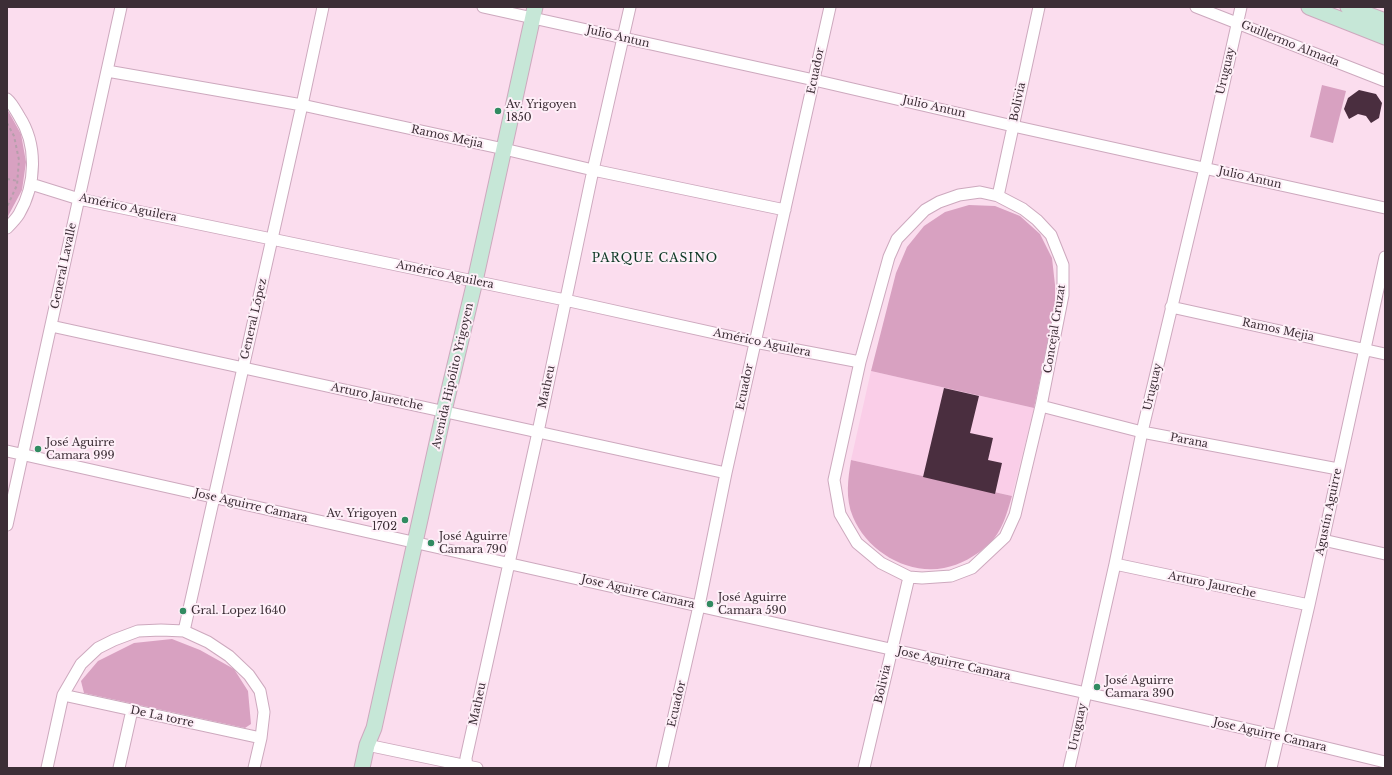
<!DOCTYPE html>
<meta charset="utf-8">
<style>
body{margin:0}
#map{position:relative;width:1392px;height:775px;overflow:hidden;background:#fbddee;font-family:"Libre Baskerville",serif}
canvas{display:block}
.frame{position:absolute;inset:0;border:8px solid #3c2e36;pointer-events:none}
</style>
<div id="map">
<canvas width="1392" height="775"></canvas>
<div class="frame"></div>
</div>
<script>
const ctx = document.querySelector('canvas').getContext('2d');
ctx.lineJoin = 'round';
function fillPath(path, color) {
  ctx.fillStyle = color;
  ctx.fill(path, 'evenodd');
}
function strokePath(path, color, width, dash) {
  ctx.strokeStyle = color;
  ctx.lineWidth = width;
  ctx.lineCap = dash ? 'butt' : 'round';
  ctx.setLineDash(dash || []);
  ctx.stroke(path);
}
function drawText(font, color, halo, rows, align = 'center') {
  ctx.font = font + ' "Libre Baskerville",serif';
  ctx.lineWidth = 4;
  ctx.setLineDash([]);
  ctx.textBaseline = 'middle';
  ctx.strokeStyle = halo;
  ctx.fillStyle = color;
  for (const [text, x, y, turn = 0] of rows) {
    ctx.save();
    ctx.translate(x, y);
    ctx.rotate((+turn || 0) * Math.PI / 180);
    ctx.textAlign = isNaN(turn) ? turn : align;
    if (halo) ctx.strokeText(text, 0, 0);
    ctx.fillText(text, 0, 0);
    ctx.restore();
  }
}
fillPath(new Path2D(`
 M871 371 1034 408 1012 496 851 460Z`), '#facee8');
fillPath(new Path2D(`
 M1322 85 1346 91 1333 143 1310 137Z
 M7 109 21 134 26 162 22 190 7 218Z
 M969 205 995 206 1020 216 1040 234 1052 258 1055 285V307L1034 408 871 371 896 273 907 247 924 226 945 212Z
 M851 460 1012 496C1007 513 1002 532 989 544 976 556 960 565 944 568 907 575 867 551 853 517 845 498 848 479 851 460Z
 M172 639 200 650 234 669 248 691 251 724 245 728 84 693 81 681 98 661 134 643Z`), '#d8a1c1');
fillPath(new Path2D(`
 M1359 90 1376 94 1382 103 1379 118 1371 123 1366 116 1358 114 1349 119 1344 109 1348 98Z
 M944 388 979 396 970 433 993 438 988 460 1002 463 995 494 923 477Z`), '#4a2e3f');
const street = new Path2D(`
 M483 7 814 80 1013 126 1385 208
 M1196 7 1385 81
 M107 71 302 105 504 149 593 170 785 210
 M7 99C12 103 16 111 19 116 38 145 36 185 19 214 16 219 11 224 7 228
 M31 184 79 199 565 300 755 342 860 362
 M980 192 998 196 1023 209 1037 220 1051 235 1063 265V295L1041 406 1015 515 1005 537 972 568 951 576 922 578 909 577 881 563 857 543 840 514 834 480 860 362 889 257 897 239 925 210 939 202 959 195Z
 M998 196 1039 7
 M1171 307 1385 354
 M51 326 726 473
 M1041 406 1142 432 1338 469
 M7 451 1278 736 1385 762
 M7 525 121 7
 M1323 540 1385 554
 M1115 564 1309 605
 M184 631 302 105 323 7
 M63 695 261 738
 M367 745 477 768
 M47 768 63 695 81 664 98 648 114 640 138 631 161 630 184 631 208 642 229 656 249 675 260 691 264 712 261 738 254 768
 M119 768 132 710
 M467 768 466 758 538 432 593 170 630 7
 M662 768 699 606 726 473 830 7
 M864 768 909 577
 M1069 768 1115 564 1142 432 1205 168 1241 7
 M1271 768 1309 605 1385 257`);
const secondary = new Path2D(`
 M1309 7 1385 37
 M1348 7 1385 21
 M362 768 367 745 374 728 444 411 475 281 535 7`);
strokePath(street, '#cda9be', 13);
strokePath(secondary, '#cda9be', 17);
strokePath(new Path2D(`
 M7 123 14 136 19 160 17 185 7 207
 M7 179 18 181`), '#b69eab', 2, [3, 3]);
strokePath(street, '#fff', 11);
strokePath(secondary, '#c6e7d7', 15);
for (const [x, y, r, color] of [
 [498,111,4,"#318b61"],
 [38,449,4,"#318b61"],
 [405,520,4,"#318b61"],
 [431,543,4,"#318b61"],
 [710,604,4,"#318b61"],
 [183,611,4,"#318b61"],
 [1097,687,4,"#318b61"]
]) {
  const dot = new Path2D();
  dot.arc(x, y, r, 0, 2 * Math.PI);
  ctx.fillStyle = color;
  ctx.fill(dot);
  strokePath(dot, '#feeff8', 1.5);
}
drawText('11px', '#3c2e36', '#feeff8', [
 ["Julio Antun",618,37,13],
 ["Guillermo Almada",1290,44,22],
 ["Ecuador",816,71,-78],
 ["Uruguay",1226,71,-77],
 ["Bolivia",1018,102,-78],
 ["Julio Antun",934,107,13],
 ["Ramos Mejia",447,137,12],
 ["Julio Antun",1250,178,13],
 ["Américo Aguilera",128,208,12],
 ["General Lavalle",64,266,-78],
 ["Américo Aguilera",445,275,12],
 ["General López",254,319,-77],
 ["Concejal Cruzat",1055,329,-81],
 ["Ramos Mejia",1278,330,12],
 ["Américo Aguilera",762,343,12],
 ["Avenida Hipólito Yrigoyen",453,376,-77],
 ["Matheu",547,387,-78],
 ["Ecuador",745,387,-78],
 ["Uruguay",1153,387,-77],
 ["Arturo Jauretche",377,397,12],
 ["Parana",1189,441,11],
 ["Jose Aguirre Camara",251,506,13],
 ["Agustín Aguirre",1329,512,-78],
 ["Arturo Jaureche",1212,585,12],
 ["Jose Aguirre Camara",638,592,13],
 ["Jose Aguirre Camara",954,664,13],
 ["Bolivia",883,684,-77],
 ["Matheu",478,704,-78],
 ["Ecuador",677,704,-77],
 ["De La torre",162,717,12],
 ["Uruguay",1078,727,-78],
 ["Jose Aguirre Camara",1270,735,13]
]);
drawText('11px', '#3c2e36', '#feeff8', [
 ["Av. Yrigoyen",506,105],
 ["1850",506,118],
 ["José Aguirre",46,443],
 ["Camara 999",46,456],
 ["Av. Yrigoyen",397,514,"right"],
 ["1702",397,527,"right"],
 ["José Aguirre",439,537],
 ["Camara 790",439,550],
 ["José Aguirre",718,598],
 ["Camara 590",718,611],
 ["Gral. Lopez 1640",191,611],
 ["José Aguirre",1105,681],
 ["Camara 390",1105,694]
], 'left');
ctx.letterSpacing = '1px';
drawText('12px', '#0d3925', '#feeff8', [
 ["PARQUE CASINO",655,259]
]);
ctx.letterSpacing = '0px';
</script>
